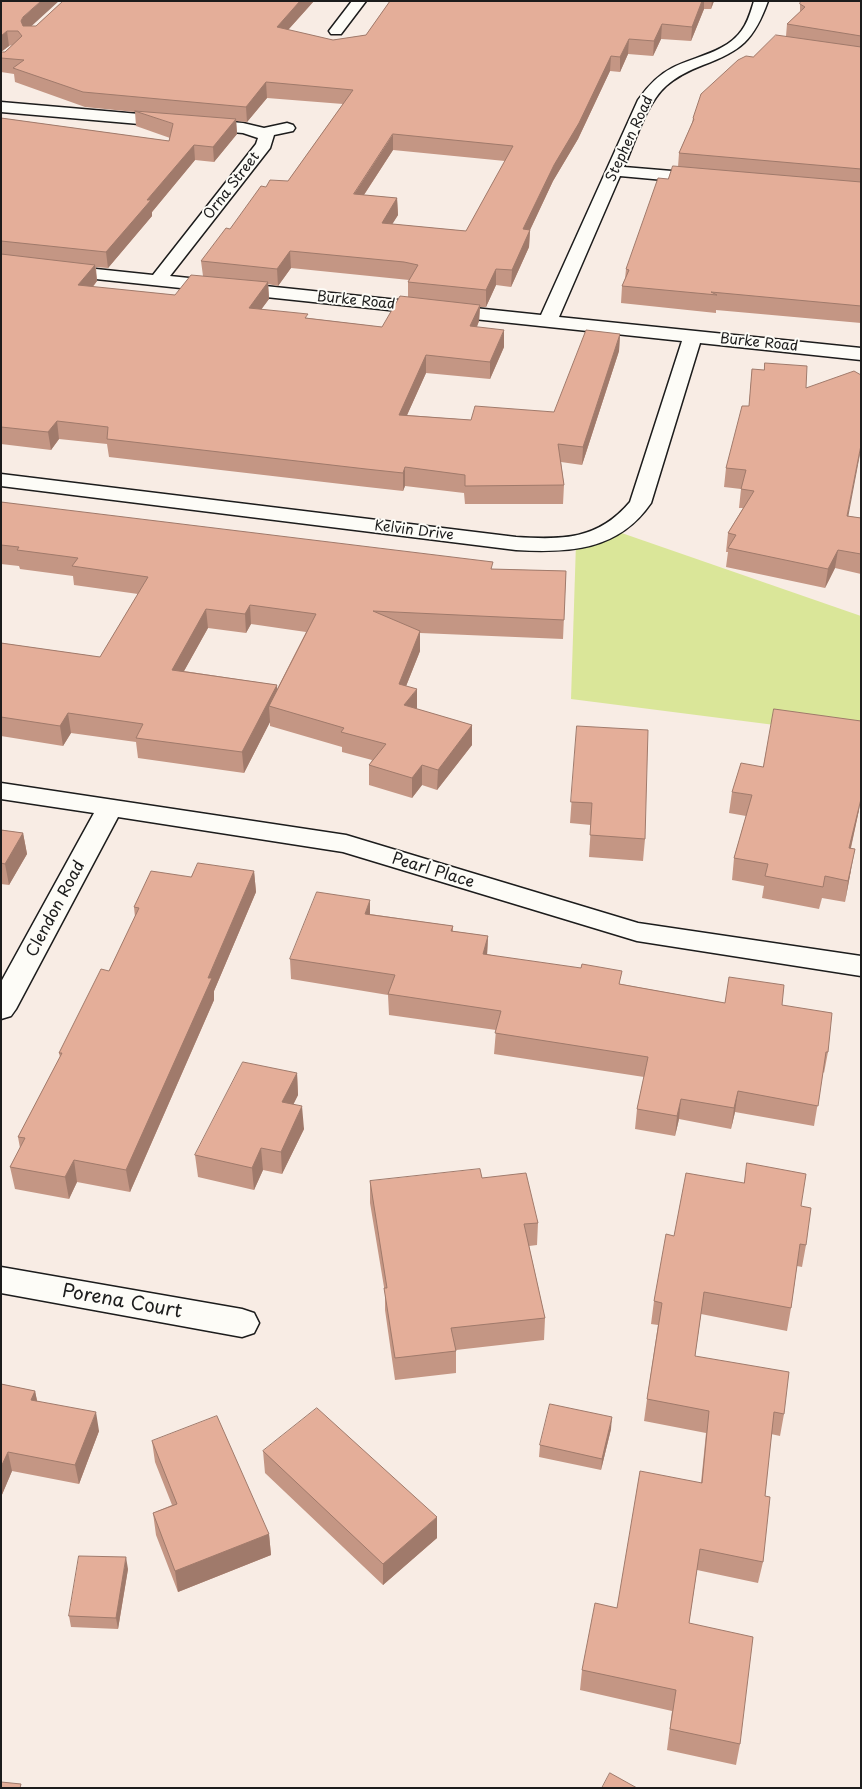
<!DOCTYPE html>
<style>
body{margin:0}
#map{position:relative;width:862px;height:1789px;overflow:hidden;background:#f8ece4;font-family:"Playpen Sans",sans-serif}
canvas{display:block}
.frame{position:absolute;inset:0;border:2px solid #1c1c1c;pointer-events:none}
</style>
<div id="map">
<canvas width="862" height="1789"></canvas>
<div class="frame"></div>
</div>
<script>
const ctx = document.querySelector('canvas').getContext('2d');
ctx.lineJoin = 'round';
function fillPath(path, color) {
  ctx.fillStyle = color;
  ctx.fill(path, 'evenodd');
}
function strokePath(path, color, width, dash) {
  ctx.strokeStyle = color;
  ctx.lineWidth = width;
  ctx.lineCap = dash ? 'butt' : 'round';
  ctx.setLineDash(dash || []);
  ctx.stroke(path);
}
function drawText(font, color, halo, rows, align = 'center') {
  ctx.font = font + ' "Playpen Sans",sans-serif';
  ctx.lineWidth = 4;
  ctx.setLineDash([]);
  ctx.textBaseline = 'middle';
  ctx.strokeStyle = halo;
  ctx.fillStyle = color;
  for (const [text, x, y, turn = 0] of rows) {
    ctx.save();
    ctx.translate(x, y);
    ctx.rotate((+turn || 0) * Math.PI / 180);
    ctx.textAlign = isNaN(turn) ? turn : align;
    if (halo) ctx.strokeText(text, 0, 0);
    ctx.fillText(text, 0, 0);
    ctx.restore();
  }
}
fillPath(new Path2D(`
 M613 530 861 616V736L571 699 576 543Z`), '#dae699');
const street = new Path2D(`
 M352 1H366L341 34H331L329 31Z
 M754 1H768C754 40 741 51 703 65 690 70 677 76 666 86 646 104 635 142 624 167L708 174 714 176 716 179 714 182 708 184 620 176 559 317 861 348V360L700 343 651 503C618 551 569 553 516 550L1 486V474L516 537C562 540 598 540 630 502L682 341 1 269V259L153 275 256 144 258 138 243 133 1 112V102L243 123 264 128 287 123 293 125 295 128 293 131 274 135 270 148 170 276 541 315 638 100C647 87 658 75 672 68 695 56 726 53 742 30 748 22 751 11 754 1Z
 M1 783 346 835 638 923 861 956V976L637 941 343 852 118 817 16 1009 11 1016 1 1019V982L94 813 1 799Z
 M1 1267 242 1309 254 1313 259 1323 254 1333 242 1337 1 1293Z`);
strokePath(street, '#1c1c1c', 3);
fillPath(street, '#fdfcf7');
fillPath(new Path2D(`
 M1 1 31 26H36L63 1H314L288 30 333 40 366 35 390 1H714L711 9H704L691 41 661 39 653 56 628 54 620 72 610 71 578 139 553 181 530 230 529 247 511 287 496 285 486 307H480L479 321 477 327 504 347 490 379 426 373 407 415 471 420 554 412 620 334 619 351 582 465 561 462 564 485 563 504H465L464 493 405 486 403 491 367 487 109 457 107 444 59 439 51 450 1 444V118L169 141 170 138 136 126 135 112 85 107 15 82 14 74 1 72V52H5L12 45 9 46 1 52ZM267 98 343 104 288 181 266 187 230 229 201 261 203 276 175 295 93 287 97 281 96 267 108 268 152 216V212L195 160 214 162 237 134 236 121 247 122ZM393 150 505 161 466 231 392 224 398 215 397 198 364 195ZM291 268 409 280 408 282V297L382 327 308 318 261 309 269 299 268 284 278 286Z
 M861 1V323L716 310V313L621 303 622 286 625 279 626 269 668 179 678 167 679 153 692 123 693 118 753 57 786 36 787 24 800 12V4Z
 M752 369 806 388 848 516 861 518V574L835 568 825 588 726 567 728 552H726L728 533 743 508H739L741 489 724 487 726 468 749 406Z
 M1 502 493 569 566 571 563 639 420 633V651L406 686 417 709 472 725V745L437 790 422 785 412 798 369 785V765L372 760 342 752V747L270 726V722L244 773 138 758 136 742 71 733 63 746 1 736V643L100 657 138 594 74 585 73 576 20 569 19 566 1 564ZM251 624 306 632 277 689V685L184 671 208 628 246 633Z
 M577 726 645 839 643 861 589 857 591 825 570 823Z
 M732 792 859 810 851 848V870L845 902 822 898 819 909 762 898 764 886 732 880 734 858 746 816 729 813Z
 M1 830 23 833 27 854 9 885 1 884Z
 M254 871 256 892 214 991V1000L130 1192 77 1182 69 1199 15 1189 10 1167 20 1148 18 1137 60 1057 59 1053 109 971 135 917 134 907 191 877Z
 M370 914 453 926V931L488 936 487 954 621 984 725 1003 782 1005 828 1052 824 1073 823 1072 814 1126 735 1112 731 1129 679 1119 675 1136 635 1129 637 1109 644 1077 494 1054 496 1030 389 1015 388 995 291 979 290 959Z
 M297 1073 298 1095 293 1104 304 1129 282 1174 263 1170 254 1190 198 1177 195 1155Z
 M482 1178 538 1223 537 1245 529 1246 545 1318 544 1340 456 1350V1373L395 1380 385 1310V1293L370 1203V1181Z
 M801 1206 806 1245 802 1267 797 1266 791 1308 787 1331 701 1314 695 1356 784 1414 780 1436 771 1434 765 1496 763 1562 758 1583 697 1570 689 1623 740 1744 736 1765 667 1750 672 1711 580 1690 582 1670 617 1608 701 1483 706 1433 644 1421 647 1399 658 1325 651 1324 654 1301 674 1236Z
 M1 1384 35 1391 37 1401 99 1431 79 1484 12 1471 1 1497Z
 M611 1429 601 1470 539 1457 540 1445Z
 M152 1441 269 1534 271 1555 178 1592 156 1535 153 1513 172 1505 155 1462Z
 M263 1451 437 1538 383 1585 265 1473Z
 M128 1569 118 1629 71 1627 69 1616Z`), '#c49684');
fillPath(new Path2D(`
 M41 1H59L25 32 21 21 23 17Z
 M300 1H314L278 41 277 27Z
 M702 1H704V9L691 41 692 27Z
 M712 1H714L711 9Z
 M662 24 661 39 653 56 654 41Z
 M7 31 9 46 1 52V36Z
 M629 39 628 54 620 72V57Z
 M611 56 610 71 578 139 553 181 530 230 529 247 511 287 512 270 523 229 554 165Z
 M266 82 267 98 247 122 246 107Z
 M236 119 237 134 214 162 213 147Z
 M393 134V150L354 210V194Z
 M194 145 195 160 152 212V216L108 268 106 252 147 200Z
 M397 198 398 215 383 239 382 223Z
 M290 251 291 268 278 286 277 269Z
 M95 265 97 281 80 302 78 285Z
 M496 269V285L486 307V290Z
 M268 282 269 299 250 325 249 308Z
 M480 305 479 321 470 343V326Z
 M504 330V347L490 379V362Z
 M620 334 619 351 582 465 583 447Z
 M426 355V373L399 433V415Z
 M57 421 59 439 51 450 48 432Z
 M861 445V449L845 534 847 516Z
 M405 467V486L403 491V473Z
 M838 550 835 568 825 588 828 569Z
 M250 605 251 624 246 633 245 614Z
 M206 609 208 628 174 689 172 670Z
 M420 631V651L399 704V684Z
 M277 685 278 705 269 706 270 722 244 773 242 752Z
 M417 689V709L404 705Z
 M68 713 71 733 63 746 60 726Z
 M472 725V745L437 790 438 770Z
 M422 765V785L412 798V778Z
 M861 799 859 810 846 869 849 848Z
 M23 833 27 854 9 885 5 864Z
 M855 849 851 870 845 902 848 881Z
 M254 871 256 892 214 991V1000L130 1192 126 1170Z
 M370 900V920L365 914Z
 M488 936 487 956 483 954Z
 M297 1073 298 1095 284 1124 282 1102Z
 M738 1091 735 1112 731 1129 734 1108Z
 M681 1099 679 1119 675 1136 677 1116Z
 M302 1106 304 1129 282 1174 281 1152Z
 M261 1148 263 1170 254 1190 252 1168Z
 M74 1160 77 1182 69 1199 65 1177Z
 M35 1391 39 1410 31 1400Z
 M96 1412 99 1431 79 1484 75 1465Z
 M612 1417 611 1429 601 1470 602 1459Z
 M8 1452 12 1471 1 1497V1467Z
 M437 1517V1538L383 1585V1564Z
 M269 1534 271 1555 178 1592 175 1571Z
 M126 1557 128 1569 118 1629 116 1618Z`), '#a07a6b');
const building = new Path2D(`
 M1 1H41L23 17 21 21 23 26H36L63 1H300L277 27 333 40 366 35 390 1H702L692 27 662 24 654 41 629 39 620 57 611 56 579 123 554 165 523 229 530 230 512 270 496 269 486 290 408 282 418 265 404 262 290 251 277 269 201 261 226 228 230 229 261 186 266 187 270 180 288 181 353 90 266 82 246 107 83 92 13 68 24 60 1 58V52H5L22 36 18 31H7L1 36ZM393 134 513 146 466 231 382 223 397 198 354 194Z
 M801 1H861V36L787 24 805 7 800 4Z
 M776 35 861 47V169L679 153 694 119 693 118 701 94 738 60 746 56 753 57Z
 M135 111 236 119 213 147 194 145 147 200H151L106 252 1 241V118L169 141 173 124Z
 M673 166 861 182V306L711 292 717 295 622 286 629 270 626 269 658 178 668 179Z
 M1 254 95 265 78 285 175 295 191 275 268 282 249 308 308 314 305 318 382 327 400 296 480 305 470 326 504 330 490 362 426 355 399 415 471 420 475 406 554 412 586 330 620 334 583 447 558 444 564 485 465 486V475L405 467 403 473 366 469 107 439 108 427 57 421 48 432 1 427Z
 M765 363 807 366 806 388 854 371 861 375V445L847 516 861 518V554L838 550 828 569 728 548 736 535 728 533 754 491 741 489 746 470 726 468 742 406H749L752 369 764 370Z
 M1 502 493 562 491 569 566 571 564 620 373 611 420 631 399 684 417 689 404 705 472 725 438 770 422 765 412 778 369 765 386 744 341 732 344 728 269 706 316 614 250 605 245 614 206 609 172 670 277 685 242 752 136 738 143 724 68 713 60 726 1 717V643L100 657 148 577 72 566 78 558 17 550 19 547 1 545Z
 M774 709 861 721V799L849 848 855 849 848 881 825 876 823 887 765 876 768 864 734 858 752 795 732 792 741 763 763 767Z
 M577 726 648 730 645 839 590 835 592 803 571 802Z
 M1 830 23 833 5 864 1 863Z
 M198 863 254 871 208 978H212L126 1170 74 1160 65 1177 10 1167 25 1138 18 1137 62 1053H59L101 969 109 971 139 908 134 907 151 871 191 877Z
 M317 892 370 900 365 914 453 926 451 931 488 936 483 954 581 968 582 964 622 971 619 984 725 1003 729 977 784 985 782 1005 832 1013 828 1052H826L818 1106 738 1091 734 1108 681 1099 677 1116 637 1109 648 1057 495 1033 501 1011 388 994 395 975 290 959Z
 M243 1062 297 1073 282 1102 302 1106 281 1152 261 1148 252 1168 195 1155Z
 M747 1163 806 1174 801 1206 811 1208 806 1245 800 1244 791 1308 704 1292 695 1356 789 1372 784 1414 774 1412 765 1496 770 1497 763 1562 700 1549 689 1623 753 1637 740 1744 670 1729 676 1690 582 1670 595 1603 617 1608 640 1471 702 1483 709 1411 647 1399 662 1303 654 1301 666 1234 674 1236 686 1173 744 1183Z
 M480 1169 482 1178 526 1173 538 1223 524 1224 545 1318 451 1328 456 1351 395 1358 384 1288H387L370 1181Z
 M1 1384 35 1391 31 1400 96 1412 75 1465 8 1452 1 1467Z
 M550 1404 612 1417 602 1459 540 1445Z
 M317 1408 437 1517 383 1564 263 1451Z
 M217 1416 269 1534 175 1571 153 1513 177 1504 152 1441Z
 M79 1556 126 1557 116 1618 69 1616Z
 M610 1773 637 1788H602Z
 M1 1782 21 1784 20 1788H1Z`);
fillPath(building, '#e4ae99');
strokePath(building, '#a07a6b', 1);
drawText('14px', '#1c1c1c', '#fdfcf7', [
 ["Stephen Road",630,139,-65],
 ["Orna Street",232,186,-52],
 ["Burke Road",356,301,6],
 ["Burke Road",759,343,6],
 ["Kelvin Drive",414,531,7]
]);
drawText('16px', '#1c1c1c', '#fdfcf7', [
 ["Pearl Place",433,871,17],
 ["Clendon Road",56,909,-62]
]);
drawText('19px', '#1c1c1c', '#fdfcf7', [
 ["Porena Court",122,1302,10]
]);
</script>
